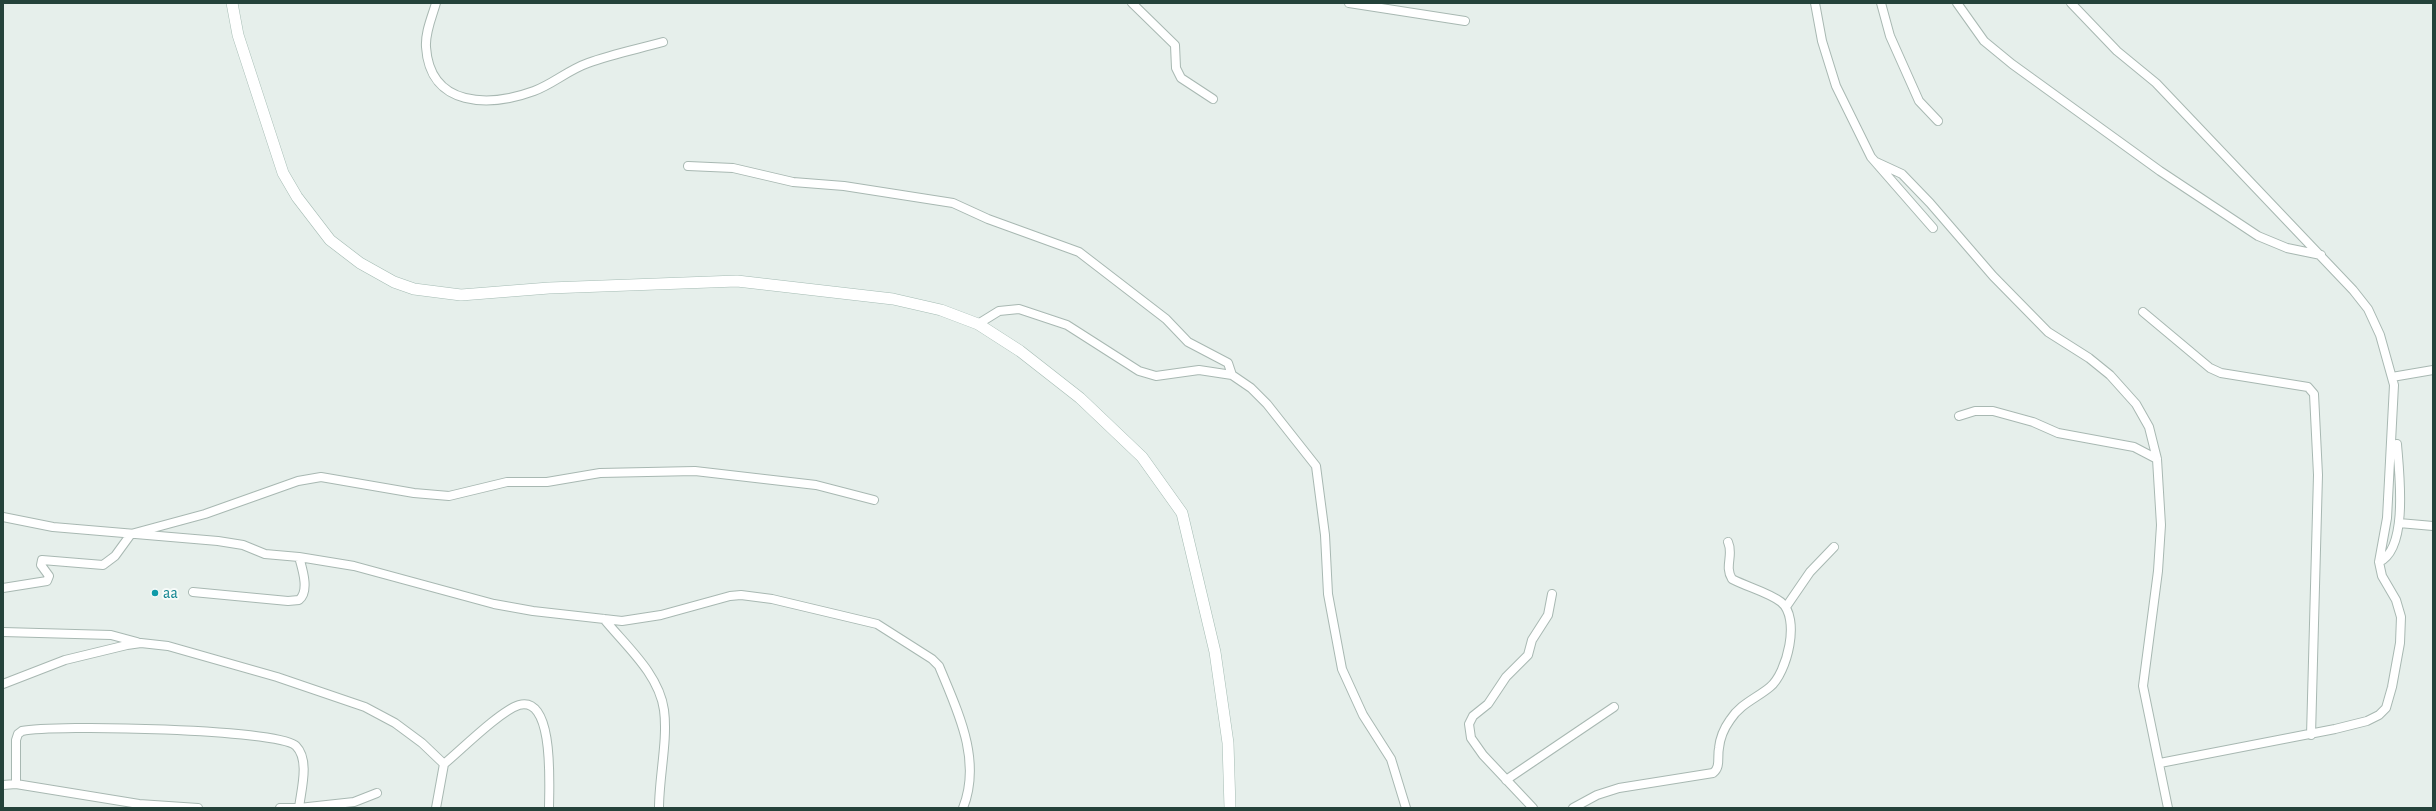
<!DOCTYPE html>
<style>
body{margin:0}
#map{position:relative;width:2436px;height:811px;overflow:hidden;background:#e6efeb;font-family:"Alegreya Sans",sans-serif}
canvas{display:block}
.frame{position:absolute;inset:0;border:4px solid #24423a;pointer-events:none}
</style>
<div id="map">
<canvas width="2436" height="811"></canvas>
<div class="frame"></div>
</div>
<script>
const ctx = document.querySelector('canvas').getContext('2d');
ctx.lineJoin = 'round';
function strokePath(path, color, width, dash) {
  ctx.strokeStyle = color;
  ctx.lineWidth = width;
  ctx.lineCap = dash ? 'butt' : 'round';
  ctx.setLineDash(dash || []);
  ctx.stroke(path);
}
function drawText(font, color, halo, rows, align = 'center') {
  ctx.font = font + ' "Alegreya Sans",sans-serif';
  ctx.lineWidth = 4;
  ctx.setLineDash([]);
  ctx.textBaseline = 'middle';
  ctx.strokeStyle = halo;
  ctx.fillStyle = color;
  for (const [text, x, y, turn = 0] of rows) {
    ctx.save();
    ctx.translate(x, y);
    ctx.rotate((+turn || 0) * Math.PI / 180);
    ctx.textAlign = isNaN(turn) ? turn : align;
    if (halo) ctx.strokeText(text, 0, 0);
    ctx.fillText(text, 0, 0);
    ctx.restore();
  }
}
const minor = new Path2D(`
 M436 3C432 17 425 32 426 47 430 108 490 107 534 91 553 84 568 70 588 63 612 54 638 49 663 42
 M1132 3 1175 45 1176 68 1181 78 1213 99
 M1349 3 1465 21
 M1815 3 1822 41 1836 86 1871 157 1933 228
 M1881 3 1890 36 1919 101 1938 121
 M1957 3 1984 41 2012 64 2160 171 2258 236 2287 248 2321 255
 M2071 3 2117 51 2156 83 2353 290 2368 309 2380 335 2394 385 2387 518 2379 562 2382 576 2396 600 2401 617 2400 643 2392 687 2386 708 2379 715 2367 721 2335 729 2160 763
 M1876 162 1902 174 1930 203 1993 276 2048 332 2089 358 2110 375 2136 404 2149 427 2157 459 2161 525 2158 571 2143 686 2168 808
 M688 166 733 168 793 182 844 186 953 203 988 219 1079 252 1166 319 1188 342 1228 363 1232 375
 M2143 312 2210 368 2221 373 2308 387 2314 394 2318 475 2311 735
 M978 324 999 311 1019 309 1067 325 1139 371 1156 376 1199 370 1232 375 1251 388 1267 404 1316 466 1325 535 1328 594 1342 669 1363 715 1391 759 1406 808
 M2392 377 2433 370
 M1959 416 1975 411H1993L2033 422 2058 433 2134 447 2157 459
 M3 517 53 527 218 541 243 545 265 554 299 557 354 566 494 604 533 611 622 621 661 615 730 596 741 595 772 599 877 624 932 659 939 666C958 712 982 760 963 808
 M2399 523 2433 526
 M2379 562C2409 549 2399 471 2397 444
 M3 588 47 581 49 576 41 565 42 560 103 565 115 556 131 534 205 514 298 481 321 477 414 493 449 496 507 482H547L600 473 695 471 816 485 874 500
 M193 592 288 601 299 600C310 591 302 568 299 557
 M1786 607 1810 572 1834 547
 M604 619C626 646 659 674 664 710 668 740 659 777 659 808
 M3 632 111 635 137 642
 M3 684 65 660 127 645 141 643 168 646 277 677 365 707 395 723 422 743 444 764
 M1506 780 1614 707
 M16 784V740L18 734 22 731C53 724 280 729 296 746 310 760 301 790 299 808H280
 M3 785 16 784 139 804 198 808
 M299 808 354 802 377 793
 M436 808 444 764C461 750 500 711 519 705 555 695 549 788 549 808
 M1533 808 1483 755 1471 738 1469 724 1473 716 1488 704 1506 677 1528 655 1532 640 1548 615 1552 594
 M1573 808 1597 795 1619 788 1713 773C1721 767 1717 757 1719 748 1720 738 1725 727 1730 720 1740 704 1757 698 1770 687 1787 673 1801 618 1781 602 1768 592 1747 587 1732 579 1724 566 1734 555 1728 542`);
const secondary = new Path2D(`
 M232 3 238 35 283 173 297 197 330 240 360 263 394 282 414 289 461 295 549 288 737 281 893 299 941 310 978 324 1020 351 1080 398 1142 457 1182 513 1215 652 1228 743 1230 808`);
strokePath(minor, '#a8b8b2', 10);
strokePath(secondary, '#a4bbb3', 12);
strokePath(minor, '#fff', 8);
strokePath(secondary, '#fff', 11);
for (const [x, y, r, color] of [
 [155,593,4,"#0f9aa8"]
]) {
  const dot = new Path2D();
  dot.arc(x, y, r, 0, 2 * Math.PI);
  ctx.fillStyle = color;
  ctx.fill(dot);
  strokePath(dot, '#f7fbf9', 1.5);
}
drawText('16px', '#0d838f', '#f7fbf9', [
 ["aa",163,593]
], 'left');
</script>
